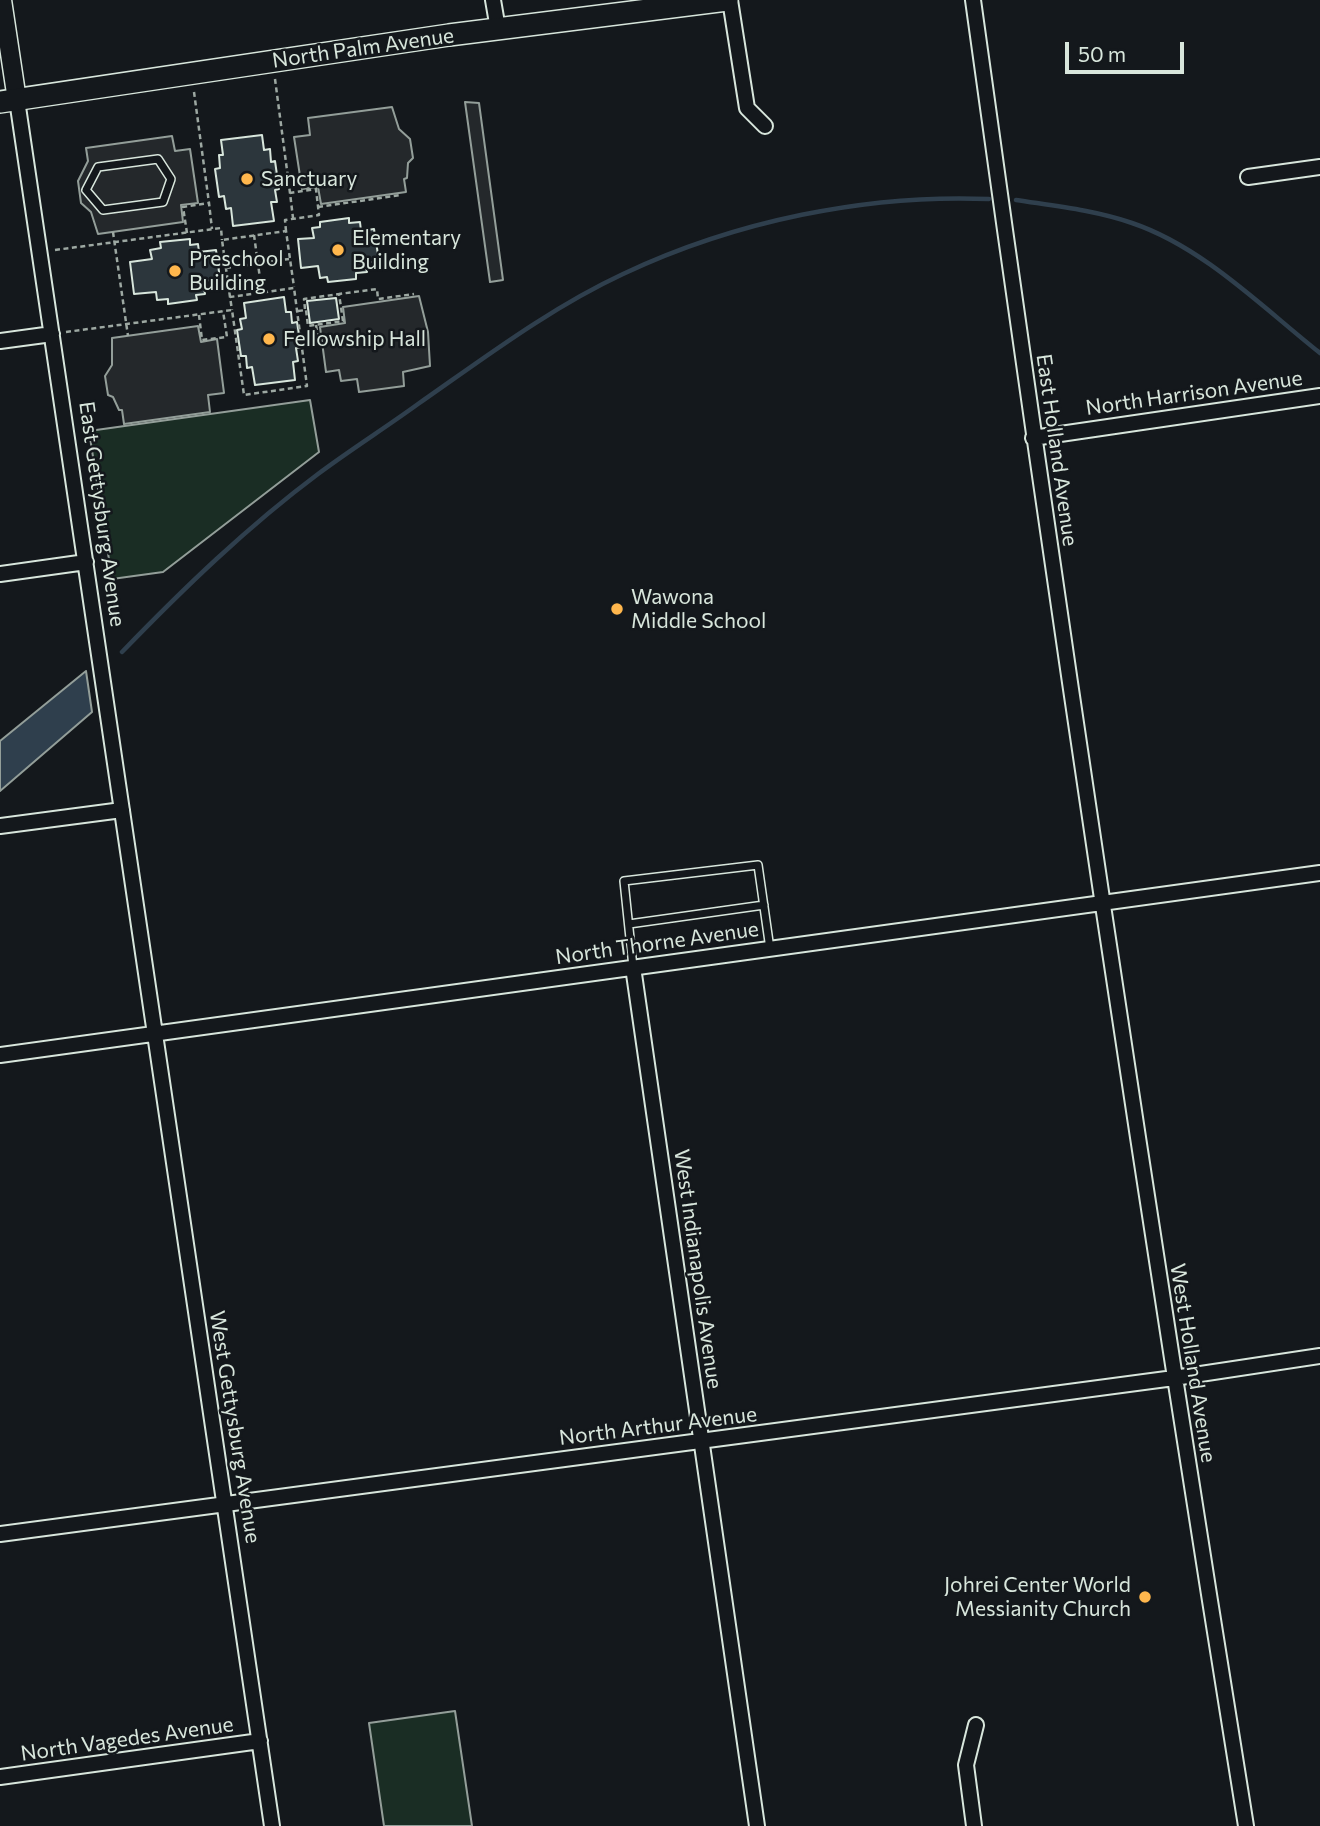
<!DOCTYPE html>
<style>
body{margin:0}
#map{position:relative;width:1320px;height:1826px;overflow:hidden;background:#14181c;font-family:Commissioner,sans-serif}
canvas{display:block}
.scale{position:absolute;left:1065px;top:42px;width:119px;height:32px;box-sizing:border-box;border:4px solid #d8e6dc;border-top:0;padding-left:9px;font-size:21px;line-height:24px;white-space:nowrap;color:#d8e6dc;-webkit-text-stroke:5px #14181c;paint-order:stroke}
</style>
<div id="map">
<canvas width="1320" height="1826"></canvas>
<div class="scale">50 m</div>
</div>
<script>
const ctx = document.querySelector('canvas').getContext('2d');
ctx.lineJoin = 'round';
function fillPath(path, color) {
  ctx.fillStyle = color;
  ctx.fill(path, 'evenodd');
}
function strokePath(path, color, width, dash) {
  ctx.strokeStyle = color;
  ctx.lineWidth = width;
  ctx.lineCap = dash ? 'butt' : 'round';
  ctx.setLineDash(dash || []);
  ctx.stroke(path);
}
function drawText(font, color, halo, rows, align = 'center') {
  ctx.font = font + ' Commissioner,sans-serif';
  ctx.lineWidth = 5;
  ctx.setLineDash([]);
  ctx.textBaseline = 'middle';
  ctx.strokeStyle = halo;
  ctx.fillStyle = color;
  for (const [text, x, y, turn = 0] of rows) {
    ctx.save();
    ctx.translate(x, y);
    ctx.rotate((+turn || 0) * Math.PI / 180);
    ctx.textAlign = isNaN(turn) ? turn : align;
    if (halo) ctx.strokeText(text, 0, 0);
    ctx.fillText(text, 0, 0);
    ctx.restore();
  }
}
const green = new Path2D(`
 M310 400 319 452 163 572 112 579 89 431Z
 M455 1711 472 1826H384L369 1723Z`);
fillPath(green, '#1a2d24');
strokePath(green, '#939e99', 2);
const parking = new Path2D(`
 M465 102 479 103 503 280 490 282Z
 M392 107 399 129 410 139 413 158 408 163 407 178 404 179 406 192 321 204 318 187 302 189 294 137 310 135 308 118Z
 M172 136 175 151 190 149 198 203 181 205 183 222 98 234 91 212 81 203 78 181 88 161 86 148Z
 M419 296 428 332 430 366 403 372 404 386 359 392 357 379 341 381 339 370 326 372 320 327 345 323 343 307Z
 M198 326 201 342 217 339 224 393 208 395 210 412 124 424 122 410H119L113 397 108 395 105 376 112 365V338Z`);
fillPath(parking, '#24282b');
strokePath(parking, '#939e99', 2);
const water = new Path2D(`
 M86 671 92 712 0 791V741Z`);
fillPath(water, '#2f3f4d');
strokePath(water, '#939e99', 2);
strokePath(new Path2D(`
 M1016 200C1055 206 1094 210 1132 223 1203 247 1262 307 1320 353
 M122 652C183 589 247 527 318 474 350 450 385 428 418 404 484 358 550 308 623 274 735 221 866 194 989 199`), '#2f3f4d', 4.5);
const building = new Path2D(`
 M262 135 264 150 270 149 271 162 275 161 279 189 275 190 277 202H271L274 221 233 226 231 208 226 209 224 196 219 197 215 169 220 168 219 155H223L221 140Z
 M349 218V223L360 222 361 231 374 229 379 261 365 263 367 272 356 273V279L328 282 327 277 320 278 318 266 301 268 298 239 314 238 312 228 320 227V222Z
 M190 239V245L198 244 199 252 216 250 220 279 203 281 205 294 196 295 197 300 168 304V299L157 300 156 292 134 294 130 262 152 259 150 250 161 248 160 242Z
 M284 297 286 312H291L292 323 297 322 301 347 296 348 298 361 293 362 295 380 255 385 252 367 247 368 246 356H241L237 330 242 329 240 319 246 318 244 303Z
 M336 298 339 319 310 323 307 301Z`);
fillPath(building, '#2c363c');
strokePath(building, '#d8e6dc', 2);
const service = new Path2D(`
 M158 159 171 179 163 202 103 210 86 190 98 167Z
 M629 924 764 905
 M633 967 624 881 758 865 770 949`);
const minor = new Path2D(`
 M493 0 498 29
 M730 0 747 108 765 126
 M973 0C1057 610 1148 1218 1246 1826
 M17 100 272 1826
 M1248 177 1320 167
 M0 341 52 334
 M1033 438 1320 396
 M0 574 86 562
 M0 826 122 810
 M633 967 757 1826
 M0 1055 1320 873
 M0 1534 1174 1378 1320 1356
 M0 1777 260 1741
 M974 1826 966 1765 976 1725`);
const tertiary = new Path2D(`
 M2 0 17 100`);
const secondary = new Path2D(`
 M0 102 449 35 727 0`);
strokePath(service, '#d8e6dc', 10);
strokePath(minor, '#d8e6dc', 18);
strokePath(tertiary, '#d8e6dc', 21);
strokePath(secondary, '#d8e6dc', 24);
strokePath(new Path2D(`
 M275 79 290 193
 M194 92 209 203
 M318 207 401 195
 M286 231 285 220 319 215 316 189 290 193 293 218
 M113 232 128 336
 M187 233 183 207 209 203 212 229
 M254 235 262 293
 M55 250 221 228 222 240
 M226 268 289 259
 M230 297 222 240 286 231 294 287
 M305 309 304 299 339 294
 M298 311 306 310 308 326 343 321 339 294 377 289 378 299 414 294
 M199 315 202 340 227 337 223 311
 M316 325 319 344
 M66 332 232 310 244 395 307 386 294 288 230 297 232 310`), '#9da8a2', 2.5, [5, 3.5]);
strokePath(service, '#14181c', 7);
strokePath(minor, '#14181c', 14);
strokePath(tertiary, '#14181c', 18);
strokePath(secondary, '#14181c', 21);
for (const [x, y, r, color] of [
 [247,179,7,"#ffb74d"],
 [338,250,7,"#ffb74d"],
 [175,271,7,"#ffb74d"],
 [269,339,7,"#ffb74d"],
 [617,609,7,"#ffb74d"],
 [1145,1597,7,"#ffb74d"]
]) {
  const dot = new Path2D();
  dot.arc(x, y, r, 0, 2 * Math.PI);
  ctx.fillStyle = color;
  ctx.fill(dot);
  strokePath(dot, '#14181c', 2.5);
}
drawText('21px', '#d8e6dc', '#14181c', [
 ["North Palm Avenue",363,48,-8],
 ["North Harrison Avenue",1194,393,-8],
 ["East Holland Avenue",1057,450,82],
 ["East Gettysburg Avenue",102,514,82],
 ["North Thorne Avenue",657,943,-8],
 ["West Indianapolis Avenue",698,1269,82],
 ["West Holland Avenue",1193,1363,81],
 ["North Arthur Avenue",658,1426,-7],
 ["West Gettysburg Avenue",235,1427,81],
 ["North Vagedes Avenue",127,1739,-8]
]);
drawText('21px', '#d8e6dc', '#14181c', [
 ["Sanctuary",261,179],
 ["Elementary",352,238],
 ["Building",352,262],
 ["Preschool",189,259],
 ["Building",189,283],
 ["Fellowship Hall",283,339],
 ["Wawona",631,597],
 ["Middle School",631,621],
 ["Johrei Center World",1131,1585,"right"],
 ["Messianity Church",1131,1609,"right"]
], 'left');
</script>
